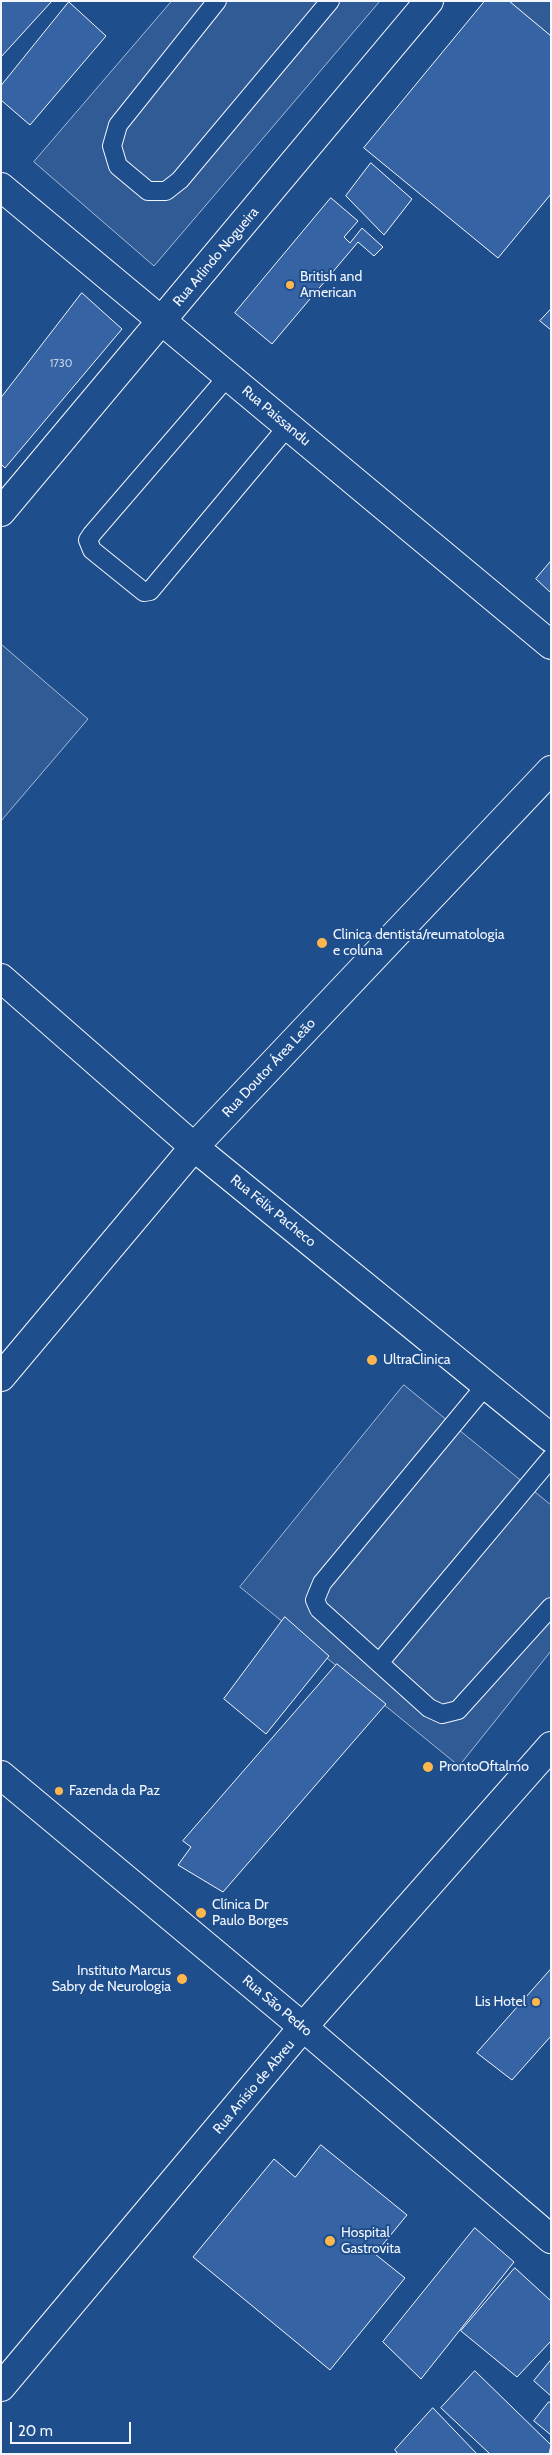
<!DOCTYPE html>
<meta charset="utf-8">
<style>
body{margin:0}
#map{position:relative;width:552px;height:2455px;overflow:hidden;background:#1f4e8c;font-family:Cabin,sans-serif}
canvas{display:block}
.frame{position:absolute;inset:0;border:2px solid #f2f6ff;pointer-events:none}
.scale{position:absolute;left:10px;top:2422px;width:121px;height:22px;box-sizing:border-box;border:2px solid #f2f6ff;border-top:0;padding-left:6px;font-size:15px;line-height:18px;white-space:nowrap;color:#f2f6ff;-webkit-text-stroke:4px #1f4e8c;paint-order:stroke}
</style>
<div id="map">
<canvas width="552" height="2455"></canvas>
<div class="frame"></div>
<div class="scale">20 m</div>
</div>
<script>
const ctx = document.querySelector('canvas').getContext('2d');
ctx.lineJoin = 'round';
function fillPath(path, color) {
  ctx.fillStyle = color;
  ctx.fill(path, 'evenodd');
}
function strokePath(path, color, width, dash) {
  ctx.strokeStyle = color;
  ctx.lineWidth = width;
  ctx.lineCap = dash ? 'butt' : 'round';
  ctx.setLineDash(dash || []);
  ctx.stroke(path);
}
function drawText(font, color, halo, rows, align = 'center') {
  ctx.font = font + ' Cabin,sans-serif';
  ctx.lineWidth = 4;
  ctx.setLineDash([]);
  ctx.textBaseline = 'middle';
  ctx.strokeStyle = halo;
  ctx.fillStyle = color;
  for (const [text, x, y, turn = 0] of rows) {
    ctx.save();
    ctx.translate(x, y);
    ctx.rotate((+turn || 0) * Math.PI / 180);
    ctx.textAlign = isNaN(turn) ? turn : align;
    if (halo) ctx.strokeText(text, 0, 0);
    ctx.fillText(text, 0, 0);
    ctx.restore();
  }
}
const built = new Path2D(`
 M172 1H380L154 266 34 162Z
 M509 1H551V36Z
 M1 644 88 719 1 821Z
 M404 1385 551 1505V1651L459 1766 240 1587Z`);
fillPath(built, '#305b95');
strokePath(built, '#a8bbd7', 1);
const building = new Path2D(`
 M1 1H52L1 57Z
 M485 1H509L551 36V194L498 258 364 148Z
 M69 2 106 36 30 125 1 100V86Z
 M371 163 412 199 384 235 346 196Z
 M331 198 358 221 344 237 350 243 362 228 383 247 374 256 358 242 272 344 235 313Z
 M82 293 122 329 5 468 1 464V398Z
 M551 309V330L540 321Z
 M551 561V593L536 579Z
 M285 1617 329 1656 266 1734 224 1699Z
 M337 1664 386 1704 223 1892 178 1865 191 1847 183 1841Z
 M551 1969V2036L512 2080 477 2053Z
 M321 2145 407 2215 375 2254 405 2278 330 2370 193 2257 274 2159 295 2177Z
 M475 2228 514 2262 421 2379 383 2342Z
 M515 2268 551 2301V2341L517 2377 461 2331Z
 M551 2360V2396L534 2381Z
 M475 2371 551 2445 549 2454H490L441 2408Z
 M549 2402 551 2403V2435L534 2421Z
 M433 2408 477 2454H398L395 2450Z`);
fillPath(building, '#3563a3');
strokePath(building, '#f2f6ff', 1);
const lane = new Path2D(`
 M217 1 118 125 112 146 118 166 148 191H166L180 180 330 1
 M228 376 92 534 88 540 92 550 144 592 150 591 288 426
 M486 1385 322 1583 315 1600 319 1609 429 1708 442 1714 458 1710 551 1607
 M379 1663 551 1458`);
const street = new Path2D(`
 M1 187 551 645
 M1 978 194 1147 551 1438
 M1 1377 194 1147 551 770
 M1 2387 303 2027 551 1746`);
const secondary = new Path2D(`
 M1 512 429 1
 M1 1775 303 2027 551 2239`);
strokePath(lane, '#f2f6ff', 20);
strokePath(street, '#f2f6ff', 30);
strokePath(secondary, '#f2f6ff', 30);
strokePath(lane, '#1f4e8c', 18);
strokePath(street, '#1f4e8c', 28);
strokePath(secondary, '#1f4e8c', 28);
for (const [x, y, r, color] of [
 [290,285,5,"#ffb74d"],
 [322,943,6,"#ffb74d"],
 [372,1360,6,"#ffb74d"],
 [428,1767,6,"#ffb74d"],
 [59,1791,5,"#ffb74d"],
 [201,1913,6,"#ffb74d"],
 [182,1979,6,"#ffb74d"],
 [536,2002,5,"#ffb74d"],
 [330,2241,6,"#ffb74d"]
]) {
  const dot = new Path2D();
  dot.arc(x, y, r, 0, 2 * Math.PI);
  ctx.fillStyle = color;
  ctx.fill(dot);
  strokePath(dot, '#1f4e8c', 2);
}
drawText('11px', '#c3d1e8', null, [
 ["1730",61,364]
]);
drawText('14px', '#f2f6ff', '#1f4e8c', [
 ["Rua Arlindo Nogueira",216,257,-50],
 ["Rua Paissandu",276,416,40],
 ["Rua Doutor Área Leão",269,1068,-47],
 ["Rua Félix Pacheco",273,1211,39],
 ["Rua São Pedro",277,2006,40],
 ["Rua Anísio de Abreu",254,2087,-50]
]);
drawText('14px', '#f2f6ff', '#1f4e8c', [
 ["British and",300,277],
 ["American",300,293],
 ["Clinica dentista/reumatologia",333,935],
 ["e coluna",333,951],
 ["UltraClinica",383,1360],
 ["ProntoOftalmo",439,1767],
 ["Fazenda da Paz",69,1791],
 ["Clínica Dr",212,1905],
 ["Paulo Borges",212,1921],
 ["Instituto Marcus",171,1971,"right"],
 ["Sabry de Neurologia",171,1987,"right"],
 ["Lis Hotel",526,2002,"right"],
 ["Hospital",341,2233],
 ["Gastrovita",341,2249]
], 'left');
</script>
